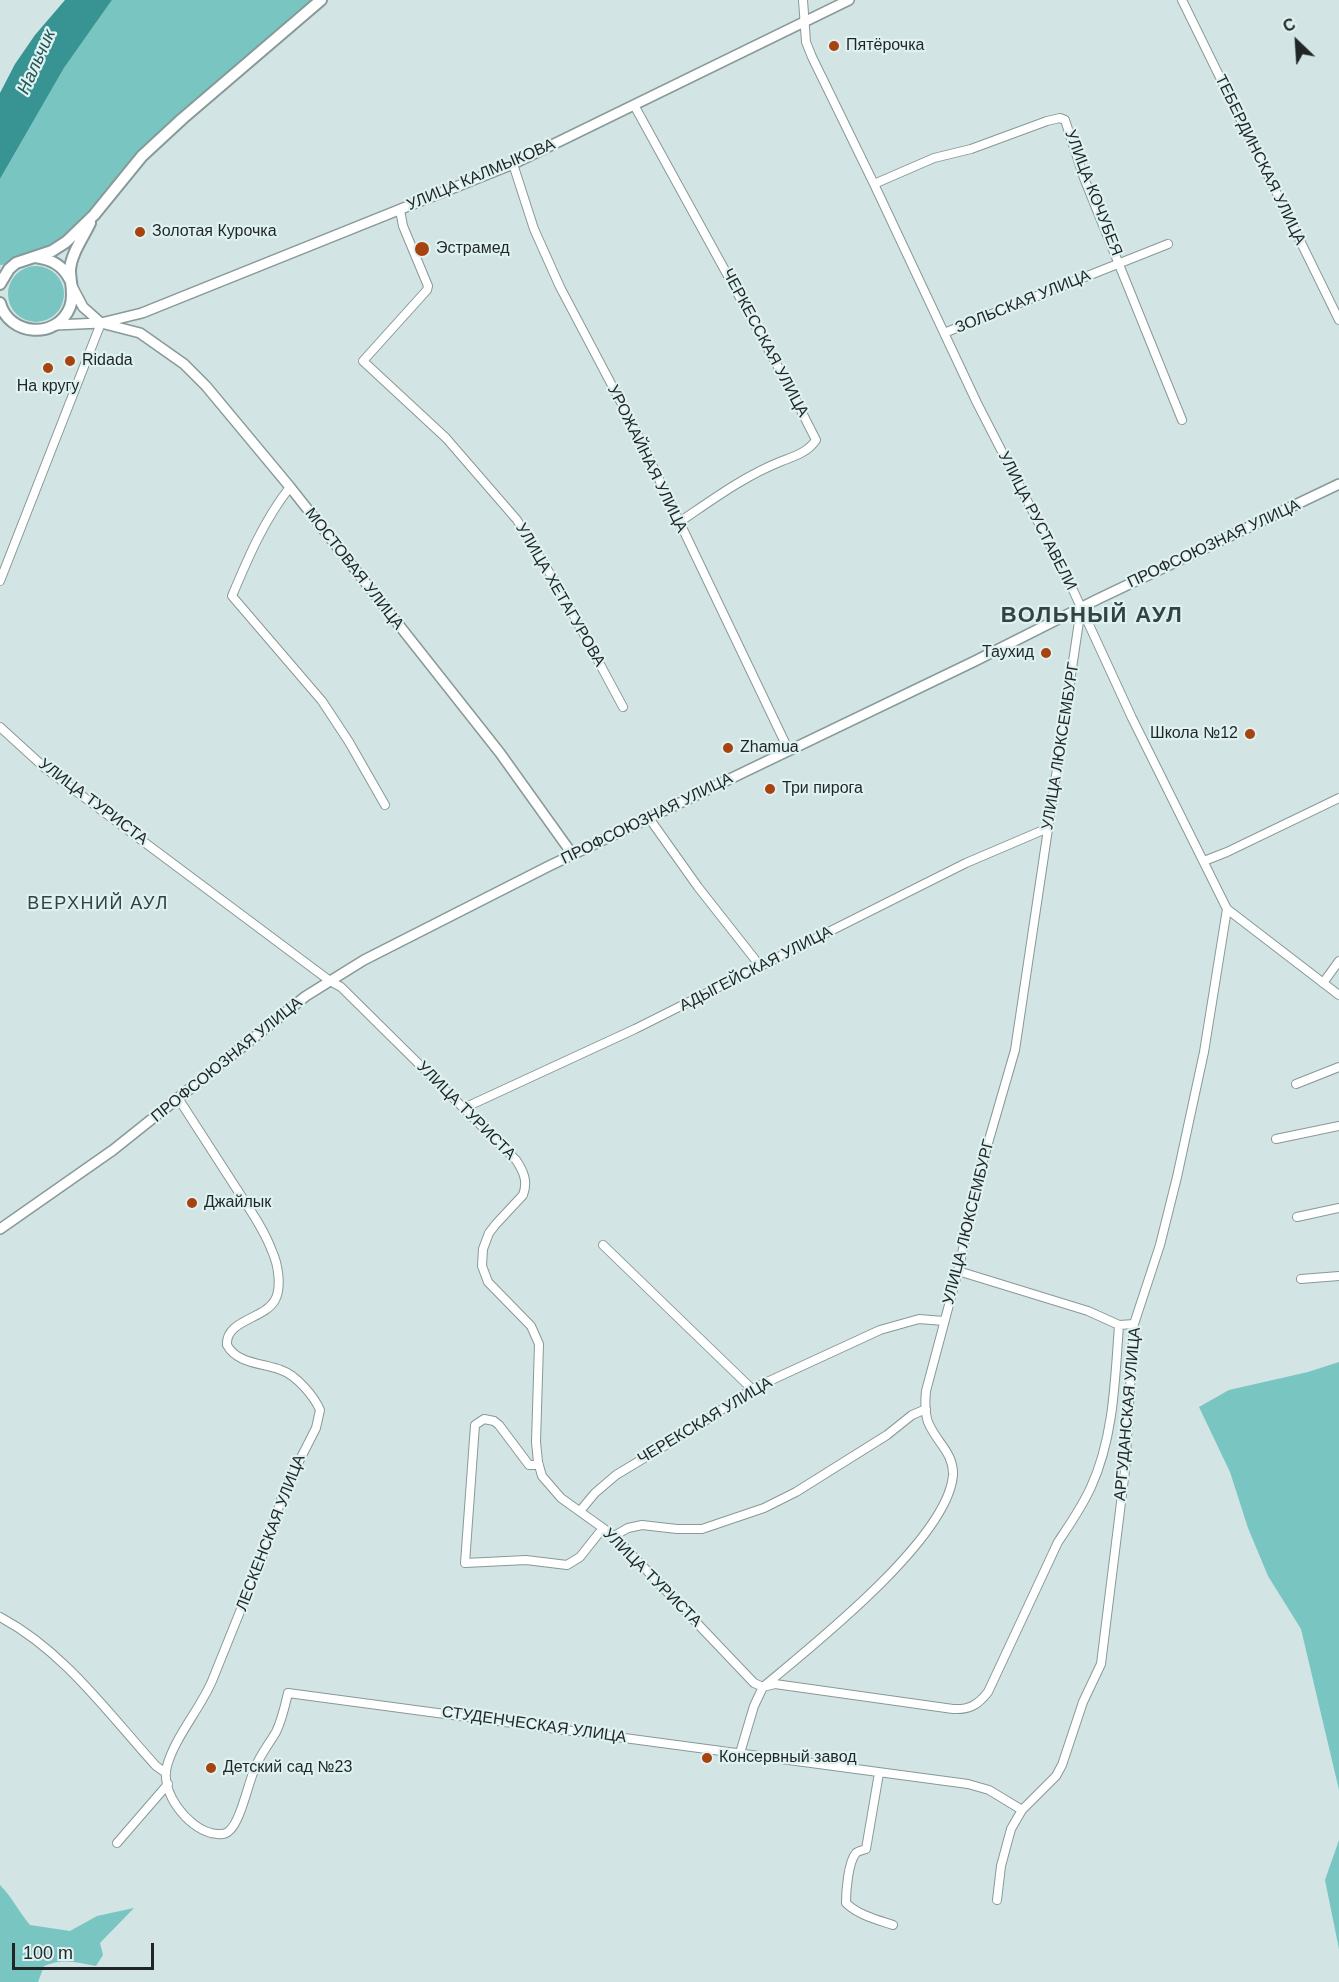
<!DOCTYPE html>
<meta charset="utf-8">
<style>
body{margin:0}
#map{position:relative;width:1339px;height:1982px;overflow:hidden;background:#d2e4e3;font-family:Arial,sans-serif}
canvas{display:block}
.north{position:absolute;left:1267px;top:12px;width:60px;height:60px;-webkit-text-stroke:4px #dff2f1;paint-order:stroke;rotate:335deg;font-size:16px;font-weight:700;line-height:24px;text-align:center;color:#1f2625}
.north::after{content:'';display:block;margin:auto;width:21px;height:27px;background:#1f2625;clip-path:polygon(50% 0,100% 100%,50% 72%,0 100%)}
.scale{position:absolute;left:12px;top:1943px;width:142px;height:27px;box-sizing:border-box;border:3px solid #1f2625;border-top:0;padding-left:8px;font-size:18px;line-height:21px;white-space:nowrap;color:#1f2625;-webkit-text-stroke:4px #dff2f1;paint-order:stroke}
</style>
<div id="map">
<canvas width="1339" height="1982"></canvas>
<div class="north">С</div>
<div class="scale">100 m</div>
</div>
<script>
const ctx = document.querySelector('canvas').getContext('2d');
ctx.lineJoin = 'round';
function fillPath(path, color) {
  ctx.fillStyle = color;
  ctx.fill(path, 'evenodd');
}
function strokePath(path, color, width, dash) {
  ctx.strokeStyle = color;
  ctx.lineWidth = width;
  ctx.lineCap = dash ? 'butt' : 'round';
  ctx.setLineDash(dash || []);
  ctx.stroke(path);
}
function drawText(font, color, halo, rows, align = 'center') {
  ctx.font = font + ' Arial,sans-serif';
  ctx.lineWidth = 4.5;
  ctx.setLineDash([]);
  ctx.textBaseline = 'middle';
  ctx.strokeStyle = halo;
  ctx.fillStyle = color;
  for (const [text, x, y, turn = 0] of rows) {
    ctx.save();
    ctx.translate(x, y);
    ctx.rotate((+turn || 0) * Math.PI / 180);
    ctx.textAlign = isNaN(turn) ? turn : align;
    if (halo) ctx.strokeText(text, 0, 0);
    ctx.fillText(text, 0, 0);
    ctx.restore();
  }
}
fillPath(new Path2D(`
 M112 0H321L182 119 66 242 16 263 0 265V179L64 68Z
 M8 294a28 28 0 1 1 56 0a28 28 0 1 1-56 0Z
 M1339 1362V1790L1301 1629 1268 1576 1248 1528 1230 1472 1199 1407 1229 1390 1308 1372Z
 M1339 1840V1949L1325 1880Z
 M0 1885C12 1897 19 1912 30 1925L70 1931 97 1916 134 1908 100 1943 103 1955 96 1966C77 1962 62 1958 44 1966L38 1982H0Z`), '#78c5c2');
fillPath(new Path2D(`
 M65 0H112L64 68 0 179V93L15 64 35 35Z`), '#389492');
const minor = new Path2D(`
 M803 0 806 42 812 57 874 184 977 403 1073 590 1132 718 1227 909 1339 995
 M1182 0 1339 320
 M634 105 788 385 816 440C808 452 795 456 782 461 744 476 712 500 678 523
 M513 164 534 229 560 287 635 429 789 751
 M874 184 934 158 971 149 1047 121 1060 118 1065 120 1084 178 1182 420
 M400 210 403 226 428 286 427 290 363 361 446 438 517 520 560 590 623 707
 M944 333 1168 244
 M290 487C264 520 248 558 232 596L322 701 349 742 385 805
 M0 581 101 323
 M0 727 45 768 330 981 341 987 516 1160C524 1172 528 1182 523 1195L496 1224 489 1233 483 1249 482 1266 488 1282 531 1326 539 1344 536 1442 538 1462 542 1476 561 1498 614 1536 754 1683 763 1687 775 1684 953 1709C969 1710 978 1705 988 1692L1058 1542C1070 1524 1082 1507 1091 1487 1114 1437 1115 1379 1119 1325
 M649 818 698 887 761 967
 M1204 861 1227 852 1339 798
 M1323 983 1339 961
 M1296 1084 1339 1067
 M178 1098C198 1129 218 1160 238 1191 250 1210 264 1229 272 1251 278 1264 282 1287 275 1300 265 1319 225 1320 227 1345 237 1364 263 1363 281 1370 296 1375 314 1396 320 1410L316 1428 284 1491 264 1552 212 1681C200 1709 175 1737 167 1766 160 1792 187 1827 211 1833 217 1834 224 1836 229 1831 241 1821 248 1783 255 1768 260 1755 269 1744 276 1732 282 1720 285 1706 288 1693L968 1784 989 1790 1022 1810
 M464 1108 635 1029 966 863 1048 828
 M1276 1139 1339 1126
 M1297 1217 1339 1208
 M603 1245 752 1389
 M958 1271 1088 1311 1119 1325 1134 1324
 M1301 1279 1339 1276
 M539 1465H529L499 1425 494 1421 484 1419 475 1425 465 1563 526 1560 567 1565 580 1557 603 1528
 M580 1511 595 1493 616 1475 699 1425 752 1389 880 1330 919 1319 944 1321
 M614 1536 628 1528 642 1525 677 1529H702L764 1508 796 1492 887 1435 912 1415 926 1409
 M0 1617C64 1651 108 1713 156 1766L166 1773
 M740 1753 754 1706 763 1687C812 1646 948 1539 953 1475 954 1453 936 1442 928 1422 925 1413 925 1401 926 1391L958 1271 984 1157 1015 1050 1081 608
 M879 1773 866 1849C863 1850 858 1851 856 1853 848 1862 846 1892 846 1903 858 1915 878 1920 893 1925
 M117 1843 168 1784
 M997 1900 1001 1866 1011 1829 1022 1810 1056 1776 1062 1765 1083 1702 1101 1664 1125 1470 1134 1324 1160 1245 1177 1177 1204 1052 1227 909`);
const tertiary = new Path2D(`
 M72 286 83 307 101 323 140 333 184 364 206 386 290 487 500 753 573 855
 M55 325 101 323 142 313 513 164 849 0
 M0 1229 113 1150 306 996 364 960 549 866 975 661 1098 599 1339 484`);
const secondary = new Path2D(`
 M35 257C51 259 63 265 70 280
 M0 284 9 269 16 263 52 251 66 242 94 215 142 156 182 119 321 0
 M0 303C9 336 57 340 70 307 75 295 70 283 70 270 71 254 83 238 90 223`);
strokePath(minor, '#879998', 10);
strokePath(tertiary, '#879998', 12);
strokePath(secondary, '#879998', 14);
strokePath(minor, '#fff', 8);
strokePath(tertiary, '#fff', 9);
strokePath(secondary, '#fff', 10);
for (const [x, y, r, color] of [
 [834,46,6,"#a7430e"],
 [140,232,6,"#a7430e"],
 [422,249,8,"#a7430e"],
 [70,361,6,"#a7430e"],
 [48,368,6,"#a7430e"],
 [1046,653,6,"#a7430e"],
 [1250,734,6,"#a7430e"],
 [728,748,6,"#a7430e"],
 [770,789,6,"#a7430e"],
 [192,1203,6,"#a7430e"],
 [707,1758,6,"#a7430e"],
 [211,1768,6,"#a7430e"]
]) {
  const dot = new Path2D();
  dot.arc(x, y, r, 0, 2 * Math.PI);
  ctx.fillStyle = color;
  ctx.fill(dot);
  strokePath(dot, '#dff2f1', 2);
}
drawText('16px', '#1f2625', '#dff2f1', [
 ["Пятёрочка",846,46],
 ["Золотая Курочка",152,232],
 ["Эстрамед",436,249],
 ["Ridada",82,361],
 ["На кругу",48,387,"center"],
 ["Таухид",1034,653,"right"],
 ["Школа №12",1238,734,"right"],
 ["Zhamua",740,748],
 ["Три пирога",782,789],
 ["Джайлык",204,1203],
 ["Консервный завод",719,1758],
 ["Детский сад №23",223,1768]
], 'left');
drawText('16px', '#1f2625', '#dff2f1', [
 ["ТЕБЕРДИНСКАЯ УЛИЦА",1260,160,64],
 ["УЛИЦА КАЛМЫКОВА",481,175,-23],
 ["УЛИЦА КОЧУБЕЯ",1093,193,69],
 ["ЗОЛЬСКАЯ УЛИЦА",1023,302,-22],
 ["ЧЕРКЕССКАЯ УЛИЦА",765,343,62],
 ["УРОЖАЙНАЯ УЛИЦА",647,459,64],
 ["УЛИЦА РУСТАВЕЛИ",1037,521,63],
 ["ПРОФСОЮЗНАЯ УЛИЦА",1214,544,-25],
 ["МОСТОВАЯ УЛИЦА",354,569,52],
 ["УЛИЦА ХЕТАГУРОВА",560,595,60],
 ["УЛИЦА ЛЮКСЕМБУРГ",1061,746,-81],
 ["УЛИЦА ТУРИСТА",93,802,37],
 ["ПРОФСОЮЗНАЯ УЛИЦА",647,819,-26],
 ["АДЫГЕЙСКАЯ УЛИЦА",756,969,-27],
 ["ПРОФСОЮЗНАЯ УЛИЦА",227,1060,-39],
 ["УЛИЦА ТУРИСТА",466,1111,45],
 ["УЛИЦА ЛЮКСЕМБУРГ",969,1222,-76],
 ["АРГУДАНСКАЯ УЛИЦА",1128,1414,-85],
 ["ЧЕРЕКСКАЯ УЛИЦА",705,1421,-31],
 ["ЛЕСКЕНСКАЯ УЛИЦА",271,1533,-69],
 ["УЛИЦА ТУРИСТА",652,1578,45],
 ["СТУДЕНЧЕСКАЯ УЛИЦА",534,1725,8]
]);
drawText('italic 18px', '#235756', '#dff2f1', [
 ["Нальчик",37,62,-66]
]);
ctx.letterSpacing = '1.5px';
drawText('18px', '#334342', '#dff2f1', [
 ["ВЕРХНИЙ АУЛ",98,904]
]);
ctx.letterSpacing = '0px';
ctx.letterSpacing = '1.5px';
drawText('bold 22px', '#334342', '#dff2f1', [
 ["ВОЛЬНЫЙ АУЛ",1092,616]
]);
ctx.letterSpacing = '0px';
</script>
